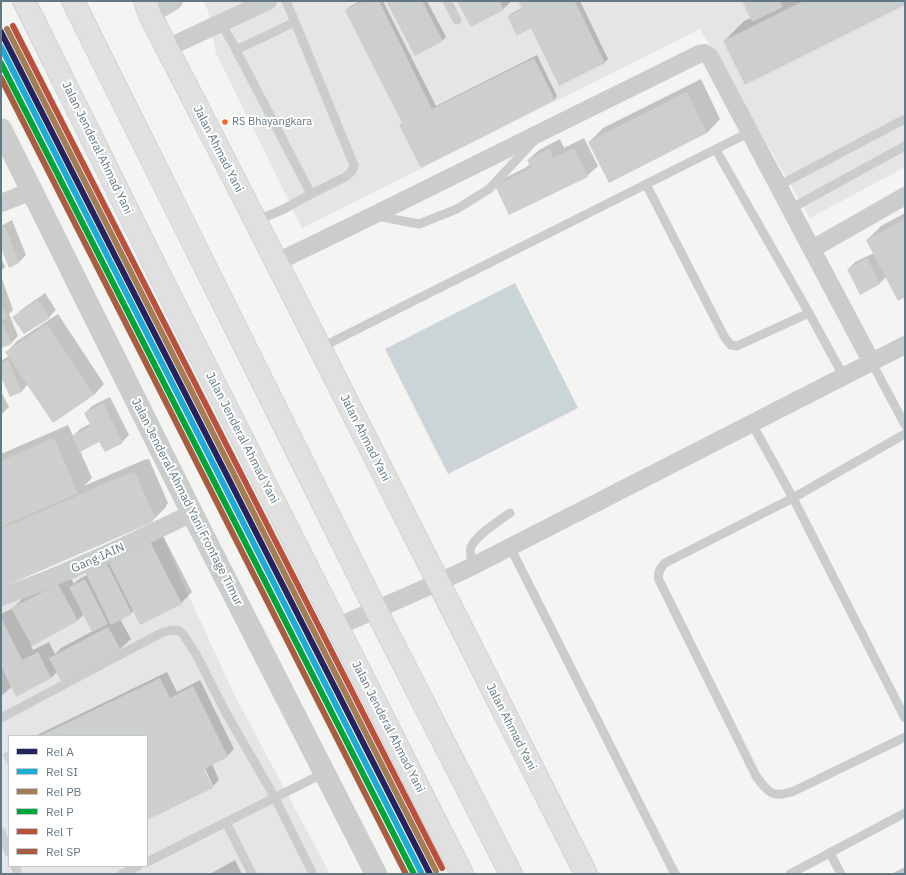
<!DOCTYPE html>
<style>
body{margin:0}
#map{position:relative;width:906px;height:875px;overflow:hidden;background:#f4f4f2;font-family:"IBM Plex Sans",sans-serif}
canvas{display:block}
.frame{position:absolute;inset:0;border:2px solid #627884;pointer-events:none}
.legend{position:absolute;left:8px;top:735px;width:140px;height:132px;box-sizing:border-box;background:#fff;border:1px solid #c0c9ce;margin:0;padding:5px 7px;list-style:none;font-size:12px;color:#627884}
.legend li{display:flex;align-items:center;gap:8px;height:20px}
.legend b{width:20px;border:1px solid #c0c9ce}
</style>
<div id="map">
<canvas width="906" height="875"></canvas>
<div class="frame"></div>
<ul class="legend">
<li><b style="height:5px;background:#26225e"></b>Rel A</li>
<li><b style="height:5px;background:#20abd6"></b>Rel SI</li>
<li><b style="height:5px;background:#a27d56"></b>Rel PB</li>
<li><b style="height:5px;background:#00a53a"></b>Rel P</li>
<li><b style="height:5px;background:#ba513d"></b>Rel T</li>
<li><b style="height:5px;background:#a95d40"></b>Rel SP</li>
</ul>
</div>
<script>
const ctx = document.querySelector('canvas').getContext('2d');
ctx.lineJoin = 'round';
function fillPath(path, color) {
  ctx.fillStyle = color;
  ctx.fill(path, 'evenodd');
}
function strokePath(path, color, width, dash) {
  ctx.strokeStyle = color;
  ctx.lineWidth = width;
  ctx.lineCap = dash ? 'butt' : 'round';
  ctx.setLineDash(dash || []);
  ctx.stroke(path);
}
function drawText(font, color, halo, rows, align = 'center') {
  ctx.font = font + ' "IBM Plex Sans",sans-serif';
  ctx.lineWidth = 4;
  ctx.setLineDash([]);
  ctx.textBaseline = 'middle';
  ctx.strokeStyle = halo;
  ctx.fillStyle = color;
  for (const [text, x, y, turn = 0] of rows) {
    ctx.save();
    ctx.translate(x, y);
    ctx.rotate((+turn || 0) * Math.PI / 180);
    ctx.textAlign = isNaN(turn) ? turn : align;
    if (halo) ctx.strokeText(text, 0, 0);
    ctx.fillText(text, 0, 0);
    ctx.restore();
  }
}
fillPath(new Path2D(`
 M203 1H905V167L810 218 700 29 302 228 216 53 208 11Z
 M161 531 180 577 236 698 330 874H1V600ZM9 736H147V866H9Z`), '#e4e5e4');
fillPath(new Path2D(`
 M515 283 578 408 448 474 385 349Z`), '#cbd4d7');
fillPath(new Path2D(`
 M361 1H383L436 106 537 55 557 96 554 100 400 125 403 122 346 10 349 7Z
 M387 1H427L446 37 443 40 415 55Z
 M458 1H512L503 9Z
 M519 1H580L608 59 605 62 560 84 532 27 509 16 512 13 522 8Z
 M743 1H905V4L724 41 744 21 751 18Z
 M701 79 720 119 707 133 589 142 603 128Z
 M584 138 598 166 587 176 496 186 503 179 525 168 530 164 528 160 539 150 560 139 564 148Z
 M905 213V296L886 277 880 283 860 293 848 269 855 262 874 253 867 240 881 226Z
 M12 220 26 255 19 262 9 266 1 245V226Z
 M1 257 5 267 1 271Z
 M2 279 13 310 9 314 18 336 11 343 1 347Z
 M45 293 56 310 49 317H14L21 310Z
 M58 314 104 384 94 395 28 384 22 391 11 396 1 374V361L4 359 9 356 7 352 17 341Z
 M1 392 9 407 1 415Z
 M110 397 129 435 122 442 100 441 80 451 92 478 84 486 146 459V460L149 459 168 503 166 506V507L152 521 1 587V454L68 425 73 436 80 429 90 424 85 413 92 406Z
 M161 532 192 592 181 603 134 611 131 613 120 619 131 639 120 649 57 672 51 678 16 695 12 686 5 693 1 695V614L13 608 23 598 69 574 74 584 78 580 87 575 85 570ZM84 614 93 631 61 648 55 654 49 642 33 650 31 646 78 620Z
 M167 672 177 692 200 680 234 749 227 756 212 764 219 780 212 787 147 819V736H35ZM203 764 213 786H211L201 765Z
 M235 860 242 874H210Z
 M905 867V874H891Z`), '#0003');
fillPath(new Path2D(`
 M363 1H379L432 109 534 58 555 100 421 168 399 125 402 123 345 10Z
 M386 1H422L443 41 415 56Z
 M457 1H499L504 10 471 27Z
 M518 1H575L605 63 559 86 531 28 517 36 507 16 522 9Z
 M742 1H780L783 7 752 22Z
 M803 1H905V5L745 85 723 41Z
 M687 92 707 133 609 183 588 142Z
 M574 148 588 177 509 215 495 186 531 168 527 160 549 149 553 158Z
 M905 219V297L898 301 866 240Z
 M5 227 19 263 9 268 1 248V228Z
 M867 258 880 284 860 295 847 269Z
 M38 300 50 318 24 334 12 317Z
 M1 303 7 318 1 320Z
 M2 322 12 344 1 348V323Z
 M47 324 94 395 53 423 5 352Z
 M8 360 22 392 10 397 1 377V363Z
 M103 403 123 443 105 452 99 442 80 452 72 436 91 426 84 413Z
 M54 438 78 493 1 527V461Z
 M132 472V473L135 472 155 518 152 519 153 522 1 588V529Z
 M150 542 182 604 140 625 109 563Z
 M105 560 132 614 111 625 84 570Z
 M85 579 108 624 92 632 69 587Z
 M58 584 78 621 32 646 11 608Z
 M1 617 22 660 38 652 51 678 16 697 1 666Z
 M108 627 121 650 61 681 49 658Z
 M160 678 170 698 193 686 228 757 204 769 213 788 147 820V736H40Z
 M9 751V768L3 754Z`), '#cdcfce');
const trunk = new Path2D(`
 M24 1 161 278 462 874
 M73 1 376 610 511 874
 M145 1 150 15C207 126 264 236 320 348L586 874`);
strokePath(trunk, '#d1d2d2', 24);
strokePath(new Path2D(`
 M447 1 457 20
 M221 23 233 44 311 194
 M236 50 295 22
 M716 150 809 313 844 377
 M646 184 725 338 731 345 737 346 809 313
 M778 186 905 119
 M790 209 905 146
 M377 216 419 224 457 209 489 189 534 141
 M256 221 284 209 311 194 347 176 352 171 354 165 295 22 286 1
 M320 348 750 132
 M872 363 905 425
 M752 424 793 498 905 718
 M905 434 793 498 665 563C660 568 657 573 659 580L756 776C768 792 772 799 794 791L905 737
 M510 547 675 874
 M473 566C472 560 469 553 471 547 476 535 500 520 510 513
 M1 718 161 633 172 630 179 631 183 634 196 654 225 711 275 798 313 874
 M226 822 252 874
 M1 832 9 852
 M830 853 841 874
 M147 862 324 773
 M15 866 18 874
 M122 874 138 866
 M790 874 905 813`), '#cbcdcd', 9);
strokePath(new Path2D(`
 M150 15 174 1
 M167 48 268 1
 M1 203 32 191
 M812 249 905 196
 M277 262 374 215 699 54 704 53 710 57 872 363
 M1 597C67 574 129 544 192 513
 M337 627C382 606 428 588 473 566L905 345`), '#cbcdcd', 18);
strokePath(new Path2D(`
 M1 129 192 513 376 874`), '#cbcdcd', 22);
strokePath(trunk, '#e0e0e0', 22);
strokePath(new Path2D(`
 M1 32 430 874`), '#26225e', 6);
strokePath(new Path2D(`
 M1 47 422 874`), '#20abd6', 6);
strokePath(new Path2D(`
 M7 29 436 871`), '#a27d56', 6);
strokePath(new Path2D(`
 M1 63 414 874`), '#00a53a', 6);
strokePath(new Path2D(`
 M13 26 442 868`), '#ba513d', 6);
strokePath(new Path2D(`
 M1 78 406 874`), '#a95d40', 6);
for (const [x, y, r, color] of [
 [225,122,3.5,"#f26522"]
]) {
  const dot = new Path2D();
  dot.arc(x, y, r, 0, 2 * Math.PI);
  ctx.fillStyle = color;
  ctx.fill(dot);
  strokePath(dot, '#fff', 1.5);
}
drawText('11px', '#627884', '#fff', [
 ["RS Bhayangkara",232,122]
], 'left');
drawText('12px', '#627884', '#fff', [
 ["Jalan Jenderal Ahmad Yani",97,148,64],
 ["Jalan Ahmad Yani",218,149,63],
 ["Jalan Jenderal Ahmad Yani",242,438,63],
 ["Jalan Ahmad Yani",365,438,63],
 ["Jalan Jenderal Ahmad Yani Frontage Timur",187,502,63],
 ["Gang IAIN",98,558,-24],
 ["Jalan Jenderal Ahmad Yani",388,727,63],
 ["Jalan Ahmad Yani",511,727,63]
]);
</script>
